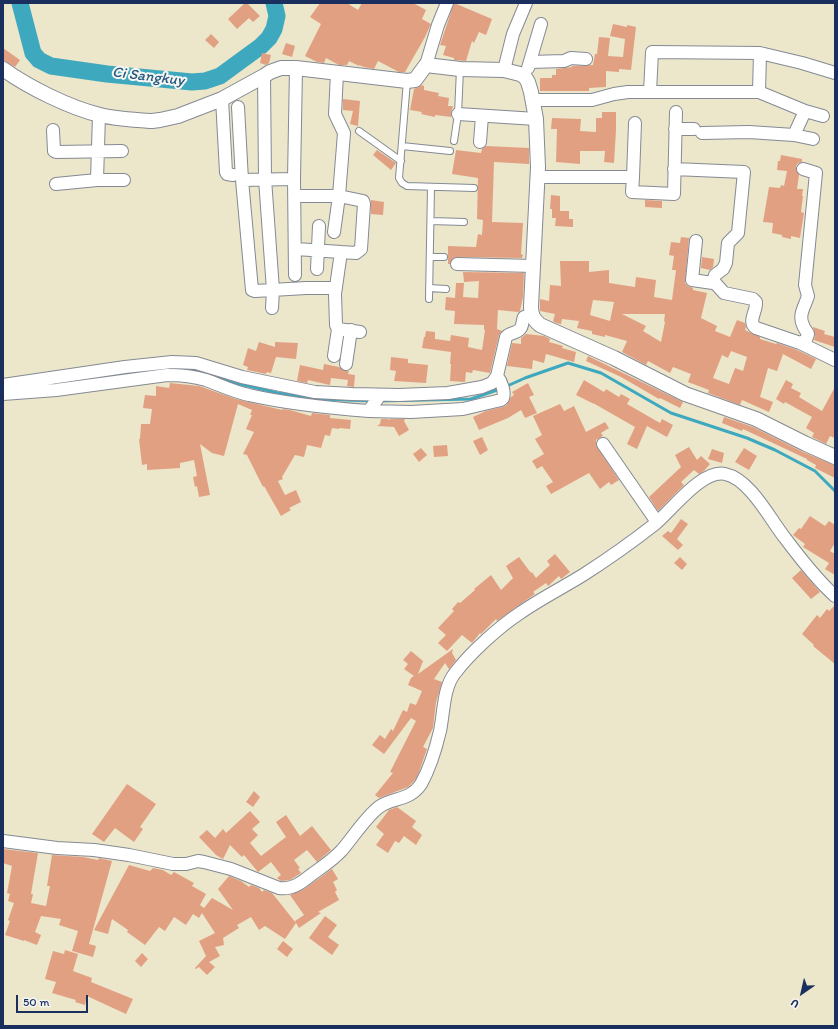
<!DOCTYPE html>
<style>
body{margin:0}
#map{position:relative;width:838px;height:1029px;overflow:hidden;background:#ece6cb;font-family:Itim,sans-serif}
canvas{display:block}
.frame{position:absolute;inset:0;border:4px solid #1b2f5e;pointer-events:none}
.north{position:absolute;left:782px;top:973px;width:40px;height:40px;-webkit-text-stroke:3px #f6f6f2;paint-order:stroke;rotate:214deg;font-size:11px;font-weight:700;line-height:16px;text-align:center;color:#1b2f5e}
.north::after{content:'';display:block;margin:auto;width:14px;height:18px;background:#1b2f5e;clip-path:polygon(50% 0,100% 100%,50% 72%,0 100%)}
.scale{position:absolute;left:16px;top:995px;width:72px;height:18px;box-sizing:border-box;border:2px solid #1b2f5e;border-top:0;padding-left:5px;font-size:12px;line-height:14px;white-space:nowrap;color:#1b2f5e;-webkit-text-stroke:3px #f6f6f2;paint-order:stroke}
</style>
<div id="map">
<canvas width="838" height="1029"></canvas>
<div class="frame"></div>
<div class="north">U</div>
<div class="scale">50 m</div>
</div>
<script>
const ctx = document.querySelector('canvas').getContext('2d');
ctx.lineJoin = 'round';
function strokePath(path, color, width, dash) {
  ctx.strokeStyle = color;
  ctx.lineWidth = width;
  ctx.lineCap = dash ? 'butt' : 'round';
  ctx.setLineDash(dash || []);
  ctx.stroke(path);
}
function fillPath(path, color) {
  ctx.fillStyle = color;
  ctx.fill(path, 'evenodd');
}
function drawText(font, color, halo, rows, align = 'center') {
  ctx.font = font + ' Itim,sans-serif';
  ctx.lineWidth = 4;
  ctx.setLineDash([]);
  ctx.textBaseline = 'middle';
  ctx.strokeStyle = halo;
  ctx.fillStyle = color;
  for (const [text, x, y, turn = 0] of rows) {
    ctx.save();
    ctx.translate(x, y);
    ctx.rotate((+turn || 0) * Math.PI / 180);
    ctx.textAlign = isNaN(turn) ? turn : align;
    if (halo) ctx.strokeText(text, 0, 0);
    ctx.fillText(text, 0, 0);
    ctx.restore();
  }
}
strokePath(new Path2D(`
 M185 370H198L231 382 278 393 318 399 372 401
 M72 381 110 377
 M505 387 525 378 568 363 601 373 671 413 747 438 775 450 815 471 835 491
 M379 401 471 399 500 389`), '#3ea9be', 3);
strokePath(new Path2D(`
 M20 3 33 53 39 60 51 66 107 74 192 82 205 81 220 76 261 46 269 38 274 29 277 16 274 3`), '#3ea9be', 17);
fillPath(new Path2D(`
 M245 3H247L260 16 253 22 249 18 237 29 228 19Z
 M320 3H347L358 10 362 3H413L426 10 422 19 431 24 425 37 405 72H399L378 61 374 69 364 67 359 65V66L349 61 347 65H339L326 58 324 63 317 62 305 56 321 24 310 17Z
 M454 3 492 19 486 35 479 32 474 43 472 41 466 61 454 60V58L443 55 446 46 440 45Z
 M613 24 627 27V25L636 27 631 70 619 69V72L606 71V87L589 88V91H540V78H552V75H556V69L572 67V66L593 65 595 54H597L599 37 610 38 608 56 623 57 625 39 610 36Z
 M211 34 219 42 214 48 205 40Z
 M286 43 295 46 292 57 282 54Z
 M3 48 20 60 15 67 3 60Z
 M262 53 271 55 269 63 266 65 260 63Z
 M422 85 424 86V90L439 93 438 96 449 98 448 106H453L451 113V117L435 115V117L421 114 422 112 410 110 414 89Z
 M343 99 360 101 358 126 350 124 353 111 343 110Z
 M602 112H616V130L614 163 604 162 605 151H580V164L556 162 557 129H551L552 118 581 119 580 131 596 132V118H602Z
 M486 146 529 148V164L494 162 492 222 523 223 521 254 523 255 522 258 457 257 453 258 450 264H448V246L476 247 478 234 482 235 483 220 477 219 478 178 452 174 456 150 481 153 482 149Z
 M377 150 396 163 391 170 373 155Z
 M781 155 802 159V162L798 163 796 166V170L799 175 797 189H803L802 196H803L801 212 804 213 800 238 791 236V239L782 237V235L772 233 773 223 763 222 769 187 780 188 781 185 784 186 787 171 777 170 778 161H780Z
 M551 195 560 196V211H569V219H573V227L555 226 556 218H552V209H550Z
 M371 200 384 202 383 215 371 214Z
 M645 200 662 201V208L645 207Z
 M681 237 689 238 685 283 688 286 693 288V290L707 293 701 318 717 326 715 331 730 337 737 320 745 323 746 327 745 330 760 337V339L776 344 777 343 797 350 816 359 811 369 783 354 777 371 768 368 760 397 773 402 769 412 742 400 740 405 708 393 709 390 688 382 691 374 673 367 670 373 648 361 646 365 622 352 627 341 605 335V337L592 334V331L577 328 579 321 562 319 561 324 556 323 553 321 555 314 540 311V299L549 301 550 285 561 286 560 261H589V272L609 270V283L635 287 636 277 656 280 654 297 672 300 676 270H672L674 256 669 255 671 242 680 243ZM593 300 614 302 610 321 590 315ZM622 314H665L664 321 665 322 661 342 643 331 646 326ZM731 351 747 357 743 371 735 368 729 384 713 378 722 355 728 358Z
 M702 257 714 259 713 267 710 270 701 268Z
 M463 272 524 273 523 297 520 311 518 312 498 310 497 329 502 331 499 335 490 373 473 370 472 373 466 372 465 382 450 381 451 364H450L451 352 422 348 424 337H425L426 331 435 332V339L450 341 451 335 469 338 468 347 482 350 485 330H484V325L454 324 455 311 445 310 446 297 455 298 456 283H464L463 297 478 298 479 281 464 282Z
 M813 327 825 331 824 334 835 337V347L814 340 815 336Z
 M526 334 544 336 550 339 549 342 563 346 562 348 576 352 574 362 546 354 544 363 533 360 532 369 507 366 512 343 521 344V338Z
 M259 342 275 347V342L298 343 296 359 276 357 271 373 267 372 266 374 247 370 248 367 243 365 248 348 256 351Z
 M588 356 683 402 680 408 660 398 659 399 621 377 586 361Z
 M391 357 408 359V363L428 365 426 383 394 381 396 371 390 370Z
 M324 364 339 367 345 371H349L348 374 355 375 354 387 347 386 348 380 331 378 330 385 308 380 307 383 297 381 300 365 323 370Z
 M584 380 604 392 606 389 619 397 621 394 630 399 627 404 660 423 662 419 673 425 667 437 647 426 637 449 627 444 635 427 593 403 594 404 576 395Z
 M786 380 793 384 791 388 801 393 799 397 822 411 835 387V438L830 436 826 444 812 437 814 433 806 428 812 417 785 402 784 404 776 399Z
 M170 383 199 386 236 399 282 410V409L290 410 311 416 312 413 330 415V418L351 420 350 429 339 428V429L332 428 330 436 325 435 321 448 307 445 304 457 295 455 282 477 283 479 278 481 285 495 296 490 301 502 289 508 291 510 281 516 264 486 263 487 247 455 243 454 254 432 246 429 252 415H250L252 410 238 404 224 456 212 453 200 444 210 495 199 497 197 486 195 487 193 477 197 476 194 460 180 463V468L147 470V464L142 465 139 439H140L141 424H150L152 409 143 408 145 395 156 396V386L169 388Z
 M528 383 534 395 529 397 537 413 525 418 521 410 508 418 479 430 473 417 486 411 506 406 511 397 514 395 512 392Z
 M560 404 564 411 574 406 586 432 605 422 609 428 601 433 603 436 596 440V445L619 480 611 485 609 482 600 489 589 473 551 494 546 486 553 482 542 466 537 469 532 461 544 454 535 439 542 435 533 416Z
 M724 417 753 427 803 452 834 465 835 466V478L815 468 816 465 807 460V459L743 429 742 431 722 423Z
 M381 419H388V420L390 419H405L404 421 409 430 399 436 394 427 377 426 380 424Z
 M482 437 488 450 480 455 473 441Z
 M447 445 448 456 434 457 433 446Z
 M689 447 697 460 701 456 710 464 704 471 699 474 694 470 681 482 684 485 658 511 649 497 681 467 675 455Z
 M421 448 427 455 419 462 413 454Z
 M744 448 757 456 749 470 735 462Z
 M712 449 724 453 722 463 708 459Z
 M810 516 825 526 829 521 835 525V543L830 551 835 554V575L825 569 829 563 803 547 805 544 793 535 799 528 801 529Z
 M681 519 688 524 677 539 683 545 678 550 662 536 668 531 671 533Z
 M555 554 570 572 561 579 559 576 548 586 546 583 533 592 535 594 532 596 497 621 496 619 481 634 480 633 472 643 462 635 447 651 438 643 446 635 438 628 454 611 452 609 458 602 460 603 475 590 474 589 491 575 501 590 513 578 506 566 519 557 531 573 532 572 536 578 550 565 547 561Z
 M680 557 687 564 682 570 674 563Z
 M801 570 820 592 811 599 792 578Z
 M835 605V664L813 646 814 645 802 634 817 615 820 618 827 609 829 611Z
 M453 649 452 653 456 660 449 669 445 663 434 679 442 682 436 702 433 728 423 747 427 749 418 775 415 780 408 787 379 798 375 795 393 773 390 772 416 721 411 718 384 754 372 745 380 735 385 739 391 729 393 731 403 710 407 712 410 703 416 705 422 691 408 685 411 678 414 676 404 669 408 664 403 660 411 651 423 661 418 674Z
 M127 784 156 804 140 827 143 829 134 842 115 828 104 842 92 834Z
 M254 791 260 797 253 807 246 802Z
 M397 807 416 821 412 827 422 835 416 845 404 836 399 843 395 841 388 853 376 845 384 834 376 827 389 810Z
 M250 811 260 822 252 829 258 835 250 843 261 856 286 837 276 822 286 815 300 836 312 826 331 850 317 862 307 850 294 860 300 868 298 869 301 873 290 880 281 881 277 878 281 875 271 862 258 872 244 855 242 857 230 845 223 859 216 855 199 837 207 830 215 838 223 829 226 833Z
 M3 849 38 853 31 894H33L31 903 46 906 50 886H47L52 855 83 857 98 860 99 858 112 861 89 944 96 946 93 957 72 951 78 931 59 925 61 919 41 916 35 932 41 935 37 945 24 940V941L5 935 10 921 8 920 14 903 8 901 10 894 7 893 12 866 3 863Z
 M129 865 150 871 153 868 163 870 171 875 174 872 194 883 192 886 206 894 200 905 204 908 212 898 233 910 218 889 229 876 241 881 249 887 251 885 259 888 262 892 264 890 272 893 296 923 285 939 265 926 259 930 251 917 237 925 239 928 223 938 224 945 215 947 220 956 209 962 215 967 207 975 199 967 196 969 195 968 206 956 199 941 215 933 202 913 199 918 193 914 186 925 174 917 165 931 159 927 145 945 127 932 128 930 112 919 108 934 94 930Z
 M332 869 338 879 333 882 337 890 335 892 339 900 318 912 321 913 299 928 295 921 304 915 290 895 304 889Z
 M325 916 337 925 328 937 339 945 332 955 309 938Z
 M283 941 293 949 287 957 277 949Z
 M65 950 78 954 73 971 92 978 91 982 133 999 126 1014 87 996 85 1005 75 1002 76 1000 52 993 56 982 45 979 48 968 53 951 64 954Z
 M142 953 148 959 141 967 135 961Z`), '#e2a082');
const service = new Path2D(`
 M407 81 399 178 402 183 407 186 474 188
 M359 131 401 161
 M454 141 458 114 460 69
 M402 146 450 151
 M431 221 464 222
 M430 257H444
 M429 288 446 289
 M429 299 431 187`);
const minor = new Path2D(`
 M760 53 802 63 835 73
 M530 62 564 61 571 58 586 59
 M426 65 438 25 447 3
 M528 68 541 24
 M504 70 513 34 526 3
 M264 76 265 179 273 290 272 308
 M650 92 652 52 760 53 759 92
 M222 99 226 172 227 174 233 175
 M533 100H592L614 94 628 92H759L805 111 794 135 749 132 702 133
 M238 107 242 180 252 290 255 291 306 288H336
 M805 111 823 116
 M458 114 536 119
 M675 129H694
 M53 130 54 151 56 152 122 151
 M794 135 813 139
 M480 142 482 116
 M674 169 744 172 738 233 728 243 726 263 723 269 715 275 713 283
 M537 177H633L632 192 674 194 676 112
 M633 177 635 123
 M97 180H124
 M242 180 294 179
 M56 184 97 180 99 115
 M295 196H339L363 201 364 204 361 249 356 253 296 249
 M334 232 339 196 344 133 335 114 337 73
 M696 241 692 280 713 283 716 284 724 293 753 299 756 302C757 311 747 322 756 328L800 343 835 360
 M341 252 335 294 336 325 338 329 360 332
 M457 264 533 266
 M317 269 319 226
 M295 275 294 179 296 68
 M800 343 806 340 808 334C807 331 804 329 803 325 798 315 805 306 808 296L805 285 816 173 803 169
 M334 356 338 329
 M346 364 351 330
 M3 385 125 367 172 362 196 363 242 377 315 392 352 394 399 395 448 393 482 387 492 383 497 376 506 337C510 332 516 334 520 329 523 326 522 321 524 317L531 315
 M3 394 56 390 167 375C180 375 193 376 206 380 220 385 234 392 249 395 288 404 329 408 369 411L380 395
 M369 411 411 412 463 409 501 400 503 398C505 392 502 382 497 376
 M603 444 657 522
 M3 841 57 848 94 850 129 855 173 864H186L198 861 204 862 231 869 279 888C292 890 301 883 311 875 322 867 333 860 342 850 354 836 365 818 379 807 393 797 410 801 421 784 430 768 436 748 440 731 444 712 443 688 455 673 471 652 499 627 520 613 540 599 562 588 583 575 608 559 632 542 655 524 672 510 702 469 725 474 750 479 770 519 785 538 800 558 816 579 835 596`);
const tertiary = new Path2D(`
 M3 69C28 87 70 108 100 115 116 119 135 120 152 121L160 120 178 116 222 99 264 76 270 72 281 68H296L407 81 415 80 426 65 460 69 504 70 520 74 525 77 528 82 531 92 536 119 538 167 531 306C531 315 533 319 540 325L614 358 685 394 756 419 806 444 835 457`);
strokePath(service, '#848a94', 8);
strokePath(minor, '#848a94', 14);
strokePath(tertiary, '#848a94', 16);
strokePath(service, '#fff', 6);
strokePath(minor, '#fff', 12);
strokePath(tertiary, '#fff', 14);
drawText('italic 15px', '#275a80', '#f6f6f2', [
 ["Ci Sangkuy",148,77,7]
]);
</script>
